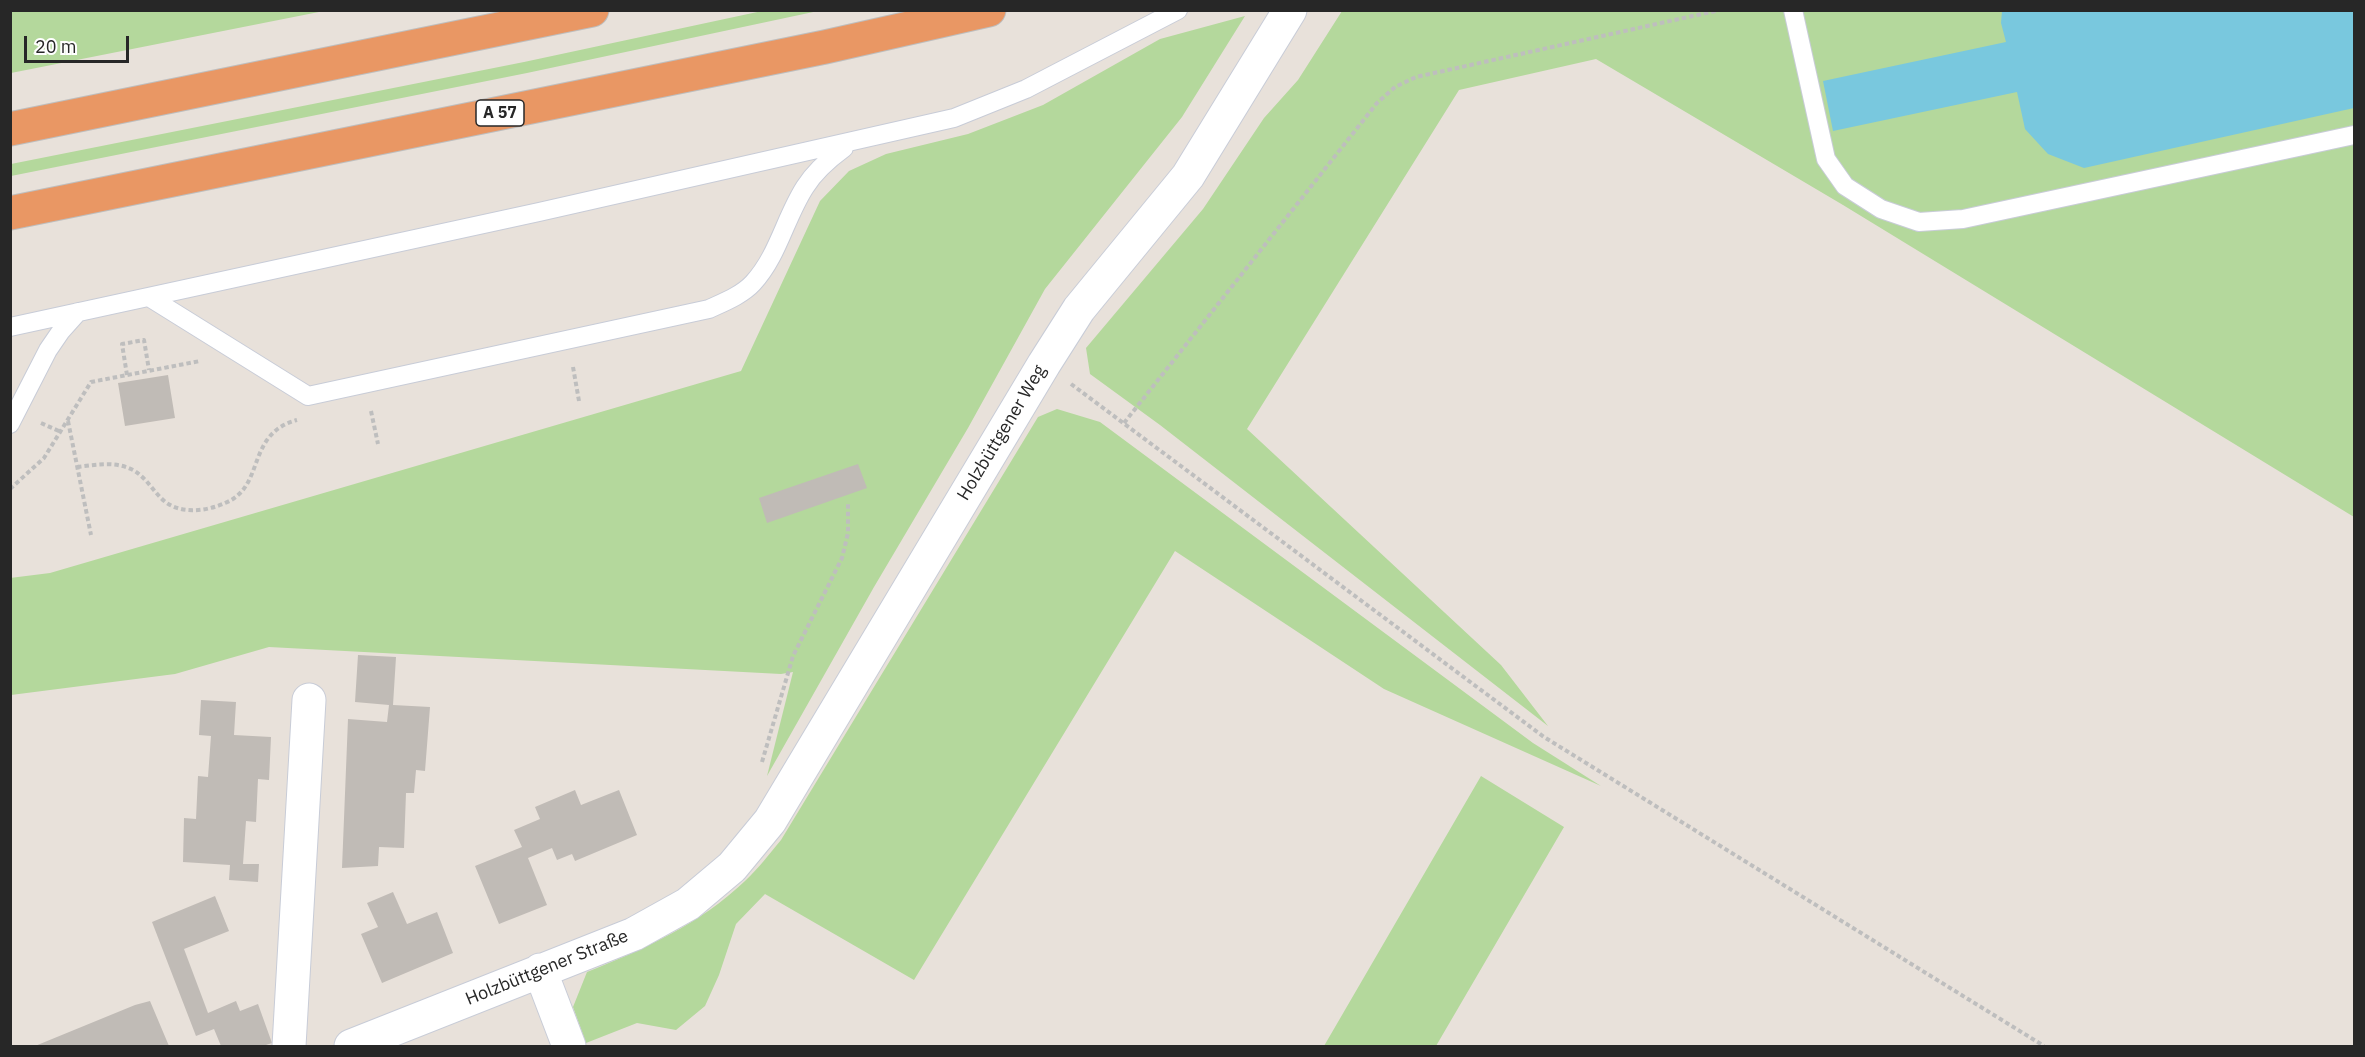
<!DOCTYPE html>
<meta charset="utf-8">
<style>
body{margin:0}
#map{position:relative;width:2365px;height:1057px;overflow:hidden;background:#e8e1da;font-family:"IBM Plex Sans",sans-serif}
canvas{display:block}
.frame{position:absolute;inset:0;border:12px solid #272727;pointer-events:none}
.scale{position:absolute;left:24px;top:36px;width:105px;height:27px;box-sizing:border-box;border:3px solid #272727;border-top:0;padding-left:8px;font-size:18px;line-height:21px;white-space:nowrap;color:#272727;-webkit-text-stroke:4px #fff;paint-order:stroke}
</style>
<div id="map">
<canvas width="2365" height="1057"></canvas>
<div class="frame"></div>
<div class="scale">20 m</div>
</div>
<script>
const ctx = document.querySelector('canvas').getContext('2d');
ctx.lineJoin = 'round';
function fillPath(path, color) {
  ctx.fillStyle = color;
  ctx.fill(path, 'evenodd');
}
function strokePath(path, color, width, dash) {
  ctx.strokeStyle = color;
  ctx.lineWidth = width;
  ctx.lineCap = dash ? 'butt' : 'round';
  ctx.setLineDash(dash || []);
  ctx.stroke(path);
}
function drawText(font, color, halo, rows, align = 'center') {
  ctx.font = font + ' "IBM Plex Sans",sans-serif';
  ctx.lineWidth = 4.5;
  ctx.setLineDash([]);
  ctx.textBaseline = 'middle';
  ctx.strokeStyle = halo;
  ctx.fillStyle = color;
  for (const [text, x, y, turn = 0] of rows) {
    ctx.save();
    ctx.translate(x, y);
    ctx.rotate((+turn || 0) * Math.PI / 180);
    ctx.textAlign = isNaN(turn) ? turn : align;
    if (halo) ctx.strokeText(text, 0, 0);
    ctx.fillText(text, 0, 0);
    ctx.restore();
  }
}
fillPath(new Path2D(`
 M11 10H324V11L11 73Z
 M762 11H818L527 73 11 176V164L524 62Z
 M1342 11H2354V517L1843 205 1596 59 1459 90 1247 429 1501 665 1548 726 1160 425 1090 374 1086 348 1203 209 1264 118 1298 80Z
 M1245 16 1182 117 1045 289 968 428 874 587 767 776 793 672 781 674 269 647 175 674 11 695 10 578 50 573 741 371 820 201 849 171 886 154 968 134 1043 105 1160 39Z
 M1057 409 1100 422 1533 743 1601 786 1384 689 1175 551 914 980 765 894 736 924 719 975 705 1006 676 1030 637 1023 586 1043 573 1007 587 972C644 949 700 924 745 881 758 869 770 853 781 840L1038 417Z
 M1481 776 1564 827 1436 1046H1324Z`), '#b4d89c');
fillPath(new Path2D(`
 M2002 11H2354V108L2084 168 2048 154 2025 129 2017 92 1833 131 1823 81 2006 42 2001 23Z`), '#79c8de');
fillPath(new Path2D(`
 M168 375 175 418 125 426 118 383Z
 M858 464 867 488 767 523 759 498Z
 M358 655 396 657 393 705 430 707 425 771 416 770 414 793H406L404 848 379 847 378 866 342 868 348 719 387 722 389 705 355 702Z
 M201 700 236 702 234 735 271 737 269 780 258 779 256 822 246 821 243 864H259L258 882 229 880 230 865 183 862 184 818 196 819 198 776 208 777 211 736 199 735Z
 M575 790 581 805 619 790 637 835 575 861 572 854 557 860 552 848 528 858 547 905 499 924 475 866 522 847 514 830 540 819 535 807Z
 M393 892 407 924 437 912 453 953 382 983 361 934 378 927 367 903Z
 M215 896 229 931 184 949 208 1013 236 1001 240 1011 258 1004 272 1043 263 1046H221L214 1029 196 1036 152 922Z
 M150 1001 169 1046H35L135 1005Z`), '#c0bbb6');
const lane = new Path2D(`
 M1793 10 1826 159 1845 186 1881 209 1919 222 1963 219 2354 135
 M149 297 308 396 709 309C724 302 742 295 753 283 778 256 785 218 805 187 815 171 829 159 844 148
 M10 327 539 212 954 118 1026 89 1178 10
 M10 424 48 350 61 331 78 312`);
const street = new Path2D(`
 M540 970 569 1046
 M289 1046 309 700
 M351 1046 634 934 688 904 732 867 770 821 1044 364 1079 309 1188 176 1290 10`);
const highway = new Path2D(`
 M10 129 592 10
 M10 213 825 47 989 10`);
strokePath(lane, '#c8ccd7', 20);
strokePath(street, '#c8ccd7', 35);
strokePath(highway, '#bebebe', 35);
strokePath(new Path2D(`
 M573 367 579 401
 M127 375 122 344 144 340 149 370
 M1071 384 1544 737 2044 1046
 M371 411 378 444
 M68 421 91 535
 M41 423 61 432
 M1124 423 1377 103 1395 87 1416 77 1720 10
 M77 467C95 465 114 461 131 469 144 475 151 488 161 498 177 515 205 512 225 503 266 487 245 434 297 420
 M10 489 44 458 91 382 200 361
 M762 762 793 656 842 558 848 533V504`), '#bebebe', 4, [4.5, 3]);
strokePath(lane, '#fff', 18);
strokePath(street, '#fff', 33);
strokePath(highway, '#e99764', 33);
for (const [x, y, w] of [
 [500,113,48]
]) {
  const box = new Path2D();
  box.roundRect(x - w / 2, y - 13, w, 26, 4.5);
  ctx.fillStyle = '#fff';
  ctx.fill(box);
  strokePath(box, '#272727', 1.5);
}
drawText('bold 16px', '#272727', null, [
 ["A 57",500,113]
]);
drawText('18px', '#272727', '#fff', [
 ["Holzbüttgener Weg",1002,433,-59],
 ["Holzbüttgener Straße",547,968,-22]
]);
</script>
